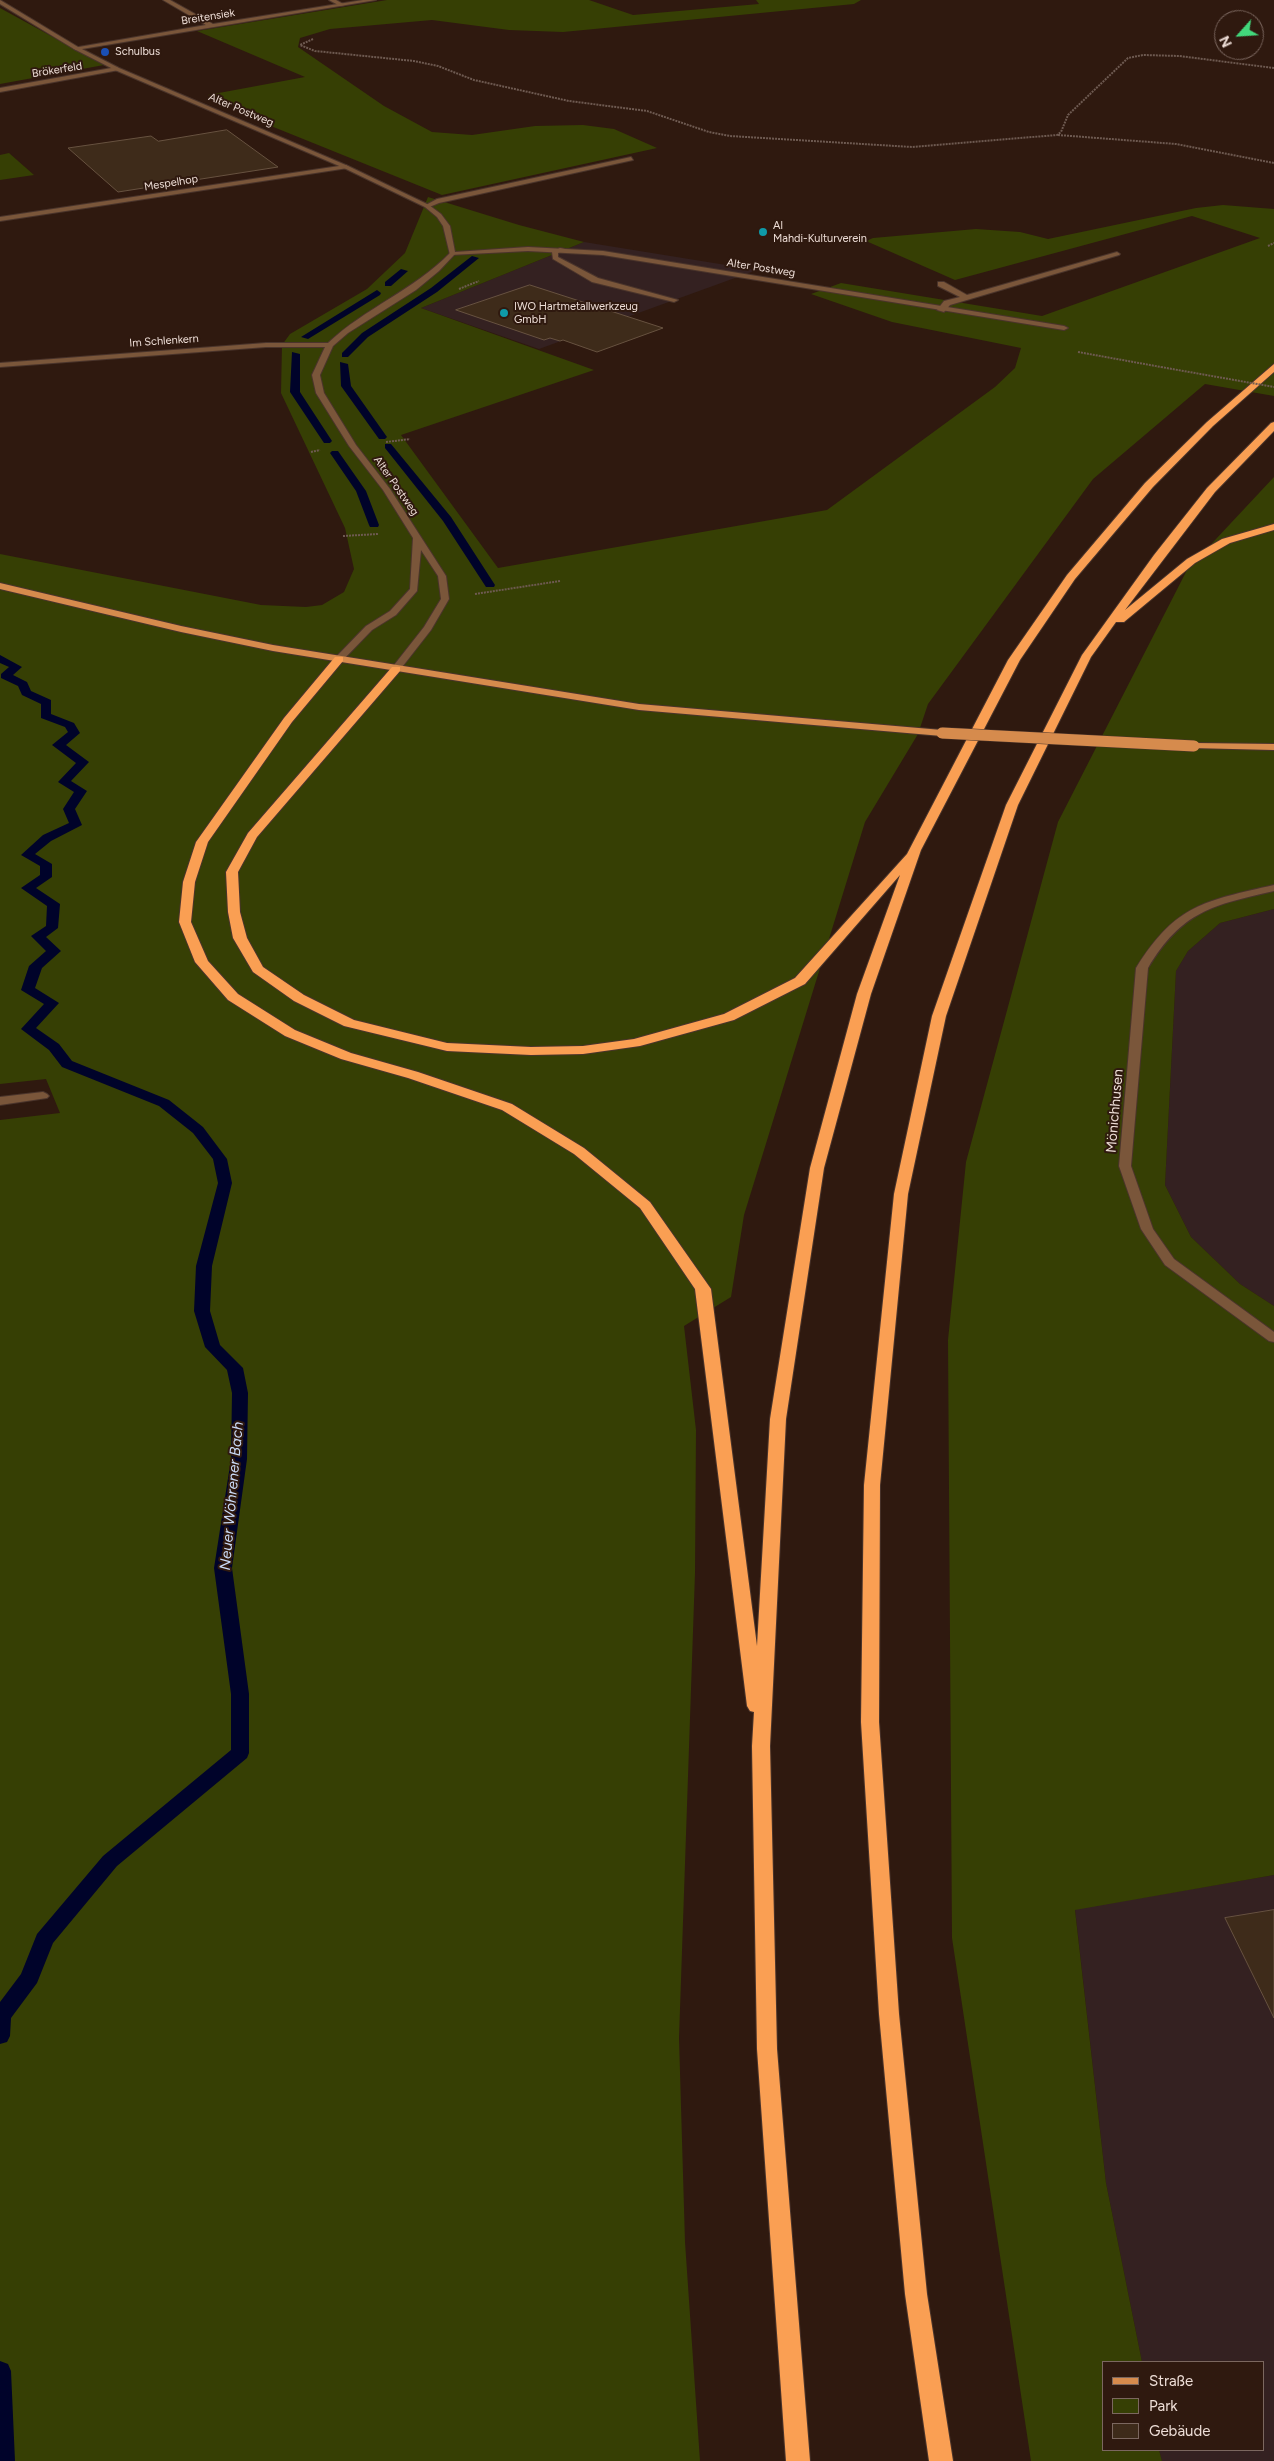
<!DOCTYPE html>
<meta charset="utf-8">
<style>
body{margin:0}
#map{position:relative;width:1274px;height:2461px;overflow:hidden;background:#2f190f;font-family:Figtree,sans-serif}
canvas{display:block}
.legend{position:absolute;left:1102px;top:2361px;width:162px;height:90px;box-sizing:border-box;background:#2f190f;border:1px solid #7b675f;margin:0;padding:6px 9px;list-style:none;font-size:15px;color:#edddd6}
.legend li{display:flex;align-items:center;gap:10px;height:25px}
.legend b{width:25px;border:1px solid #7b675f}
.north{position:absolute;left:1214px;top:10px;width:50px;height:50px;box-sizing:border-box;background:#2f190f;border:1px solid #7b675f;border-radius:50%;rotate:244deg;font-size:14px;font-weight:700;line-height:20px;text-align:center;color:#edddd6}
.north::after{content:'';display:block;margin:auto;width:18px;height:22px;background:#42d77b;clip-path:polygon(50% 0,100% 100%,50% 72%,0 100%)}
</style>
<div id="map">
<canvas width="1274" height="2461"></canvas>
<ul class="legend">
<li><b style="height:6px;background:#d68b4d"></b>Straße</li>
<li><b style="height:14px;background:#363f04"></b>Park</li>
<li><b style="height:14px;background:#3e2b1a"></b>Gebäude</li>
</ul>
<div class="north">N</div>
</div>
<script>
const ctx = document.querySelector('canvas').getContext('2d');
ctx.lineJoin = 'round';
function fillPath(path, color) {
  ctx.fillStyle = color;
  ctx.fill(path, 'evenodd');
}
function strokePath(path, color, width, dash) {
  ctx.strokeStyle = color;
  ctx.lineWidth = width;
  ctx.lineCap = dash ? 'butt' : 'round';
  ctx.setLineDash(dash || []);
  ctx.stroke(path);
}
function drawText(font, color, halo, rows, align = 'center') {
  ctx.font = font + ' Figtree,sans-serif';
  ctx.lineWidth = 4;
  ctx.setLineDash([]);
  ctx.textBaseline = 'middle';
  ctx.strokeStyle = halo;
  ctx.fillStyle = color;
  for (const [text, x, y, turn = 0] of rows) {
    ctx.save();
    ctx.translate(x, y);
    ctx.rotate((+turn || 0) * Math.PI / 180);
    ctx.textAlign = isNaN(turn) ? turn : align;
    if (halo) ctx.strokeText(text, 0, 0);
    ctx.fillText(text, 0, 0);
    ctx.restore();
  }
}
fillPath(new Path2D(`
 M584 242 757 270 539 349 421 308Z
 M1274 909V1306L1240 1284 1191 1237 1165 1185 1176 971 1188 951 1220 923Z
 M1274 1875V2461H1162L1159 2450H1263V2362H1142L1106 2183 1075 1909Z`), '#342121');
fillPath(new Path2D(`
 M387 0H589L633 15 759 4 756 0H861L854 4 563 32 509 30 432 20 330 29 300 38 298 47 384 106 432 132 472 135 535 126 583 125 614 129 657 148 442 195 266 124 255 116 208 95 305 77 197 31Z
 M0 8 104 65 0 84Z
 M9 153 34 175 0 180V155Z
 M428 197 519 225 584 242 421 308 594 370 401 435 498 568 827 510 995 387 1015 368 1021 348 892 322 811 294 841 283 1042 316 1260 238 1192 216 955 280 866 241 873 238 976 229 1020 232 1048 239 1196 208 1223 205 1274 209V396L1205 384 1093 479 928 704 918 734 865 822 744 1215 731 1297 684 1326 696 1430 695 1573 679 2038 685 2242 700 2461H0V1120L60 1113 46 1079 0 1084V554L261 605 306 607 322 605 344 592 354 569 345 528 281 393 282 345 290 334 367 289 405 253Z
 M1274 477V909L1220 923 1188 951 1176 971 1165 1185 1191 1237 1240 1284 1274 1306V1875L1075 1910 1106 2183 1142 2362H1103V2450H1159L1162 2461H1031L952 1938 948 1340 966 1162 1058 822 1187 570Z`), '#363f04');
fillPath(new Path2D(`
 M472 256 479 258 437 292 368 337 348 357H342V353L362 333 431 288Z
 M401 269 408 271 391 286H385V282Z
 M377 290 381 293 380 295 308 339 301 337Z
 M292 352 300 354V392L332 441 330 443H324L290 392Z
 M340 362 348 364 351 386 387 437 385 439H379L341 386Z
 M385 444H391L451 517 495 585 494 587H486L443 521 385 448Z
 M332 451H338L366 491 379 525 378 527H370L369 525 356 491 330 453Z
 M0 655 22 667 13 675 27 682 31 691 51 700V714L74 723 80 733 66 745 89 762 71 781 87 791 75 809 82 825 51 841 35 854 52 864V877L36 888 60 904 58 928 46 937 61 951 42 968 35 988 59 1003 36 1028 59 1044 72 1061 169 1100 203 1127 227 1159 232 1183 212 1266 210 1311 220 1345 243 1368 248 1393 247 1459 232 1568 249 1694V1753L247 1758 117 1866 53 1943 37 1983 11 2018 10 2036 7 2042 0 2044V2002L21 1974 37 1934 103 1856 231 1750V1694L214 1568 231 1459 232 1393 227 1370 205 1347 194 1311 196 1266 218 1183 213 1159 193 1133 159 1106 62 1067 49 1050 21 1029 44 1004 21 990 29 966 46 951 31 936 46 926 47 906 21 888 40 875V866L21 855 43 835 69 823 63 809 74 792 58 782 76 763 52 745 68 732 65 727 41 718V704L22 695 18 686 1 678V674L9 667 0 663Z
 M0 2361 8 2364 11 2371 15 2461H0Z`), '#00032a');
const building = new Path2D(`
 M227 130 278 167 118 192 68 148 151 136 158 141Z
 M530 285 592 305 663 328 597 352 563 340 560 341 550 338 544 340 456 310Z
 M1274 1910V2018L1225 1918Z`);
fillPath(building, '#3e2b1a');
strokePath(building, '#675240', 1);
const service = new Path2D(`
 M329 0H336L345 5 340 6Z
 M631 157 633 160 439 203 427 208 424 206 437 199Z
 M560 248 565 249 558 253V257L598 278 678 300 674 302 592 282 553 259 552 252Z
 M1117 252 1120 254 1119 255 950 305 944 312 937 310 944 301 960 297 938 286V282H944L967 295Z`);
const minor = new Path2D(`
 M163 0H170L213 24 363 0H376L76 50 73 48 206 25Z
 M117 67 119 70 0 92V88Z
 M346 165 349 167 348 168 0 221V217Z
 M450 253 455 254 439 271 416 290 348 333 333 346 320 375 324 393 356 445 390 489 446 576 449 599 431 630 399 671H393L391 669 424 627 441 599 438 576 421 550 417 591 396 615 372 630 342 661H336L334 659 366 626 390 611 410 589 413 538 383 490 349 446 316 393 312 375 325 347H266L0 367V363L266 343H328C365 308 414 290 450 253Z
 M1274 885V891C1213 905 1182 911 1148 968L1131 1166 1153 1229 1174 1259 1274 1332V1342L1269 1341 1165 1265 1141 1229 1119 1166 1136 968C1176 904 1205 901 1274 885Z
 M43 1092 47 1094 49 1096 47 1098 0 1105V1097Z`);
const tertiary = new Path2D(`
 M0 0 78 47 119 68 348 166 429 205 441 214 450 226 455 252 528 247 603 251 1064 326 1068 328 1064 330 603 255 528 251 450 255 443 226 437 217 425 207 344 168 115 70 74 49 0 4Z`);
const primary = new Path2D(`
 M0 583 181 626 273 645 639 704 942 730 947 733 942 736 639 710 273 651 181 632 0 589Z
 M1194 743 1274 744V750L1191 748 1189 746Z`);
const motorway = new Path2D(`
 M1274 364V372L1213 426 1153 487 1075 579 1020 660 921 850 871 994 824 1168 786 1419 770 1746 777 2049 810 2461H786L757 2049 752 1746 754 1712 750 1711 747 1706 695 1289 640 1208 574 1154 502 1110 408 1078 341 1059 285 1036 228 1000 195 962 179 922 183 882 196 842 284 718 335 657H343V661L292 722 208 842 195 882 191 922 208 961 238 994 295 1030 351 1053 418 1072 512 1104 584 1148 650 1202 711 1289 757 1646 770 1419 810 1168 857 994 900 875 805 984 734 1020 640 1046 583 1054 531 1055 447 1051 344 1026 294 1001 253 972 233 938 228 912 226 872 248 833 392 667H400V671L257 837 238 872 240 912 247 938 263 967 304 995 354 1020 447 1043 531 1047 583 1046 634 1039 724 1014 795 978 907 854 1008 660 1067 575 1145 483 1207 422Z
 M1274 422V431L1215 492 1125 610 1187 559 1222 539 1274 524V530L1230 543 1195 563 1124 622H1116L1091 657 1018 805 946 1016 908 1194 880 1485 879 1722 899 2014 927 2294 953 2461H929L905 2294 879 2014 861 1722 864 1485 894 1194 932 1016 1006 805 1082 655 1154 555 1207 488 1271 423Z`);
strokePath(service, '#4a342b', 2);
strokePath(minor, '#4a342b', 2);
strokePath(tertiary, '#4a342b', 2);
strokePath(primary, '#4a342b', 2);
strokePath(motorway, '#4a342b', 2);
strokePath(new Path2D(`
 M313 39 300 45 315 51 414 61 438 66 474 80 569 101 647 111 709 132 730 136 912 147 1057 135 1061 132 1068 115 1128 58 1143 55 1179 56 1274 68
 M1058 135 1176 144 1274 163
 M1268 246 1274 243
 M459 289 479 281
 M1078 352 1161 367
 M386 442 410 439
 M311 452 320 450
 M343 536 378 534
 M475 594 560 581`), '#6e5a51', 2, [2, 1]);
fillPath(service, '#7a563a');
fillPath(minor, '#7a563a');
fillPath(tertiary, '#7a563a');
fillPath(primary, '#d68b4d');
fillPath(motorway, '#fa9f53');
const primaryBridge = new Path2D(`
 M942 733 1194 746`);
strokePath(primaryBridge, '#4a342b', 12, []);
strokePath(new Path2D(`
 M1161 367 1274 387`), '#6e5a51', 2, [2, 1]);
strokePath(primaryBridge, '#d68b4d', 11);
for (const [x, y, r, color] of [
 [105,52,5,"#1a4fb4"],
 [763,232,5,"#0f9aa8"],
 [504,313,5,"#0f9aa8"]
]) {
  const dot = new Path2D();
  dot.arc(x, y, r, 0, 2 * Math.PI);
  ctx.fillStyle = color;
  ctx.fill(dot);
  strokePath(dot, '#2f190f', 2);
}
drawText('11px', '#edddd6', '#2f190f', [
 ["Breitensiek",208,17,-9],
 ["Brökerfeld",57,70,-9],
 ["Alter Postweg",241,110,23],
 ["Mespelhop",171,183,-9],
 ["Alter Postweg",761,268,9],
 ["Im Schlenkern",164,341,-4],
 ["Alter Postweg",396,486,55]
]);
drawText('11px', '#edddd6', '#2f190f', [
 ["Schulbus",115,52],
 ["Al",773,226],
 ["Mahdi-Kulturverein",773,239],
 ["IWO Hartmetallwerkzeug",514,307],
 ["GmbH",514,320]
], 'left');
drawText('14px', '#edddd6', '#2f190f', [
 ["Mönichhusen",1115,1111,-85]
]);
drawText('italic 15px', '#cadaf8', '#2f190f', [
 ["Neuer Wöhrener Bach",232,1496,-85]
]);
</script>
